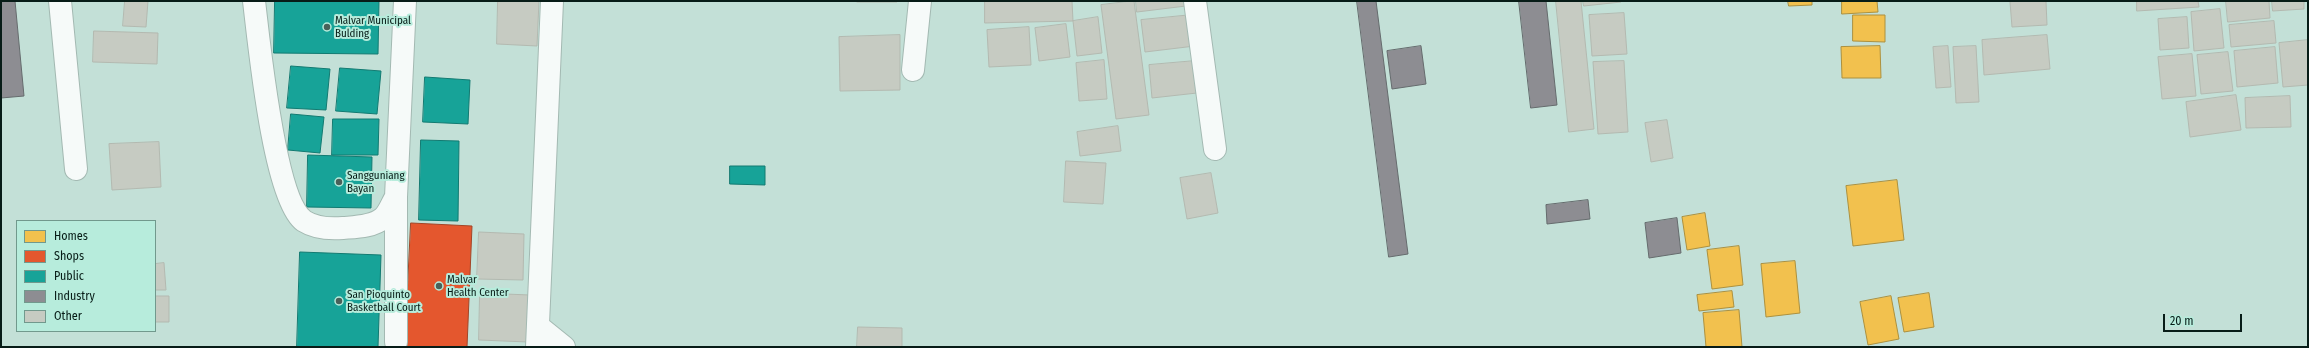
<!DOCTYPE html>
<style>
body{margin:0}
#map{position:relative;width:2309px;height:348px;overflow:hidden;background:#c3e0d7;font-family:"Fira Sans Condensed",sans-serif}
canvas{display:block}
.frame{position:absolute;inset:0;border:2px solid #071c17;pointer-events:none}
.legend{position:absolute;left:16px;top:220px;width:140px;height:112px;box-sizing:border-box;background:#b7ecdc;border:1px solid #71998d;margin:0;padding:5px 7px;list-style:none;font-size:12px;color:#071c17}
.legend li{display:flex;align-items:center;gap:8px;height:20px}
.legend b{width:20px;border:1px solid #71998d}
.scale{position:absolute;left:2163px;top:314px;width:79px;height:18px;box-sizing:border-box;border:2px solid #071c17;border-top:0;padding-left:5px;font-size:12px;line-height:14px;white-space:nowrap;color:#071c17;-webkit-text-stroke:3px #b7ecdc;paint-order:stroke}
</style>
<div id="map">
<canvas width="2309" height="348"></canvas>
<div class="frame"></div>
<ul class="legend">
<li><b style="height:11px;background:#f2c14e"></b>Homes</li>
<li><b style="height:11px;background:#e4572e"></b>Shops</li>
<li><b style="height:11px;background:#17a398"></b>Public</li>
<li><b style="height:11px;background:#8d8d92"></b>Industry</li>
<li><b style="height:11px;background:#c6cbc2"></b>Other</li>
</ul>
<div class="scale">20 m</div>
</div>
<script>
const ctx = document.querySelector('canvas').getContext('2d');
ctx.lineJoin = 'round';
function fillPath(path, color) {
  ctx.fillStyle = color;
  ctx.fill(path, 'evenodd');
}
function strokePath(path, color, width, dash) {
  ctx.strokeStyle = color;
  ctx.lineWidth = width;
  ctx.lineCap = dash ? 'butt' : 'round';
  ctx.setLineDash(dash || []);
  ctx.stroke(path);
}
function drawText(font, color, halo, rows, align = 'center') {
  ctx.font = font + ' "Fira Sans Condensed",sans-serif';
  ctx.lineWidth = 4;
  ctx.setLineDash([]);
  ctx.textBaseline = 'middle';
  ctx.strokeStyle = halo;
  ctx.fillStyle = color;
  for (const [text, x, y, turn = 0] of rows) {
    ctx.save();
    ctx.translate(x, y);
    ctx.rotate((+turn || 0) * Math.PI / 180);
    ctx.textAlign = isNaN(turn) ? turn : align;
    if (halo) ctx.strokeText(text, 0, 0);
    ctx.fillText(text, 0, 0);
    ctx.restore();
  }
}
const homes = new Path2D(`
 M1788 1H1812V5L1789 6Z
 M1842 1H1877L1878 12 1842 14Z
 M1853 15H1885V42L1853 41Z
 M1880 46 1881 78H1842L1841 47Z
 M1897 180 1904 240 1853 246 1846 186Z
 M1705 213 1710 246 1687 250 1682 217Z
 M1739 246 1743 285 1712 289 1707 250Z
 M1795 261 1800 313 1766 317 1761 264Z
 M1732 291 1734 307 1699 311 1697 295Z
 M1929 293 1934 327 1904 332 1898 298Z
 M1891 296 1899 339 1868 345 1860 302Z
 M1739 310 1742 347H1706L1703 313Z`);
fillPath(homes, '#f2c14e');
strokePath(homes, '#ac903e', 1);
const shops = new Path2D(`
 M411 223 472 226 467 347H405Z`);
fillPath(shops, '#e4572e');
strokePath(shops, '#a24527', 1);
const public = new Path2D(`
 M275 1H379L378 54 274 53Z
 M291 66 330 69 326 110 287 108Z
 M340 68 381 71 377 114 336 111Z
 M425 77 470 80 468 124 423 122Z
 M291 114 324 117 320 153 288 150Z
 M333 119H379L378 155H332Z
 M421 140 459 141 458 221 419 220Z
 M308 155 372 157 371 208 307 207Z
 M730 166H765V185L730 184Z
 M300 252 381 255 378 347H297Z`);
fillPath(public, '#17a398');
strokePath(public, '#127a71', 1);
const industry = new Path2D(`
 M1 1H15L24 96 1 98Z
 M1357 1H1376L1408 254 1389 257Z
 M1519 1H1546L1557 105 1531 108Z
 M1421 46 1426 84 1392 89 1387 51Z
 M1588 200 1590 219 1547 224 1546 205Z
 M1677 218 1681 253 1649 258 1645 223Z`);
fillPath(industry, '#8d8d92');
strokePath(industry, '#656b6d', 1);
const building = new Path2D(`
 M125 1H148L146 27 123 26Z
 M498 1H539L537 46 497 44Z
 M857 1H897V2H857Z
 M985 1H1072L1073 21 985 23Z
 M1134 1 1149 115 1116 119 1101 5Z
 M1136 1H1186V6L1137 12Z
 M1556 1H1581L1594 129 1569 132Z
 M1583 1H1621V2L1584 6Z
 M2046 1 2047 25 2012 27 2010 2Z
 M2137 1H2198L2199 7 2137 11Z
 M2226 1H2269L2270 18 2228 22Z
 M2272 1H2304V9L2273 11Z
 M2220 9 2224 48 2194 51 2191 12Z
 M1624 13 1627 54 1592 56 1589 15Z
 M1192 15 1195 46 1145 52 1141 20Z
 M1098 17 1102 53 1077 56 1073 21Z
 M2187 17 2189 48 2160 50 2158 19Z
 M2274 21 2276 43 2231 47 2229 25Z
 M1066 24 1070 57 1039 61 1035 28Z
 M1029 27 1031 65 989 67 987 30Z
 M94 31 158 33 157 64 93 62Z
 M900 35V90L840 91 839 37Z
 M2047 35 2050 69 1984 75 1982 40Z
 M2308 40V85L2283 87 2279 43Z
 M1948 46 1951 87 1936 88 1933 47Z
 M1976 46 1979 102 1956 103 1953 47Z
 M2275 47 2278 83 2237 87 2234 51Z
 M2228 52 2233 91 2201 94 2197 55Z
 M2192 54 2196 96 2162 99 2158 57Z
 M1104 60 1107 99 1079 101 1076 63Z
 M1195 61 1197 93 1152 98 1149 65Z
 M1624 61 1628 132 1598 134 1593 62Z
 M2236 95 2241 130 2190 137 2186 102Z
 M2290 96 2291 127 2246 128 2245 98Z
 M1667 120 1673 158 1651 162 1645 123Z
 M1118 126 1121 151 1080 156 1077 132Z
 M159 142 161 187 112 190 109 144Z
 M1066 161 1106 163 1103 204 1064 202Z
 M1211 173 1218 213 1187 219 1180 178Z
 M479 232 524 234 523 280 477 279Z
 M164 263 166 290H155V264Z
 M480 293 530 295 528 342 479 340Z
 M155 296H169V322H155Z
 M858 327 902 328V347H857Z`);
fillPath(building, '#c6cbc2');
strokePath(building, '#b3b9b0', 1);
const minor = new Path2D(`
 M60 1 76 169
 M254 1C259 42 274 200 304 221 315 228 330 229 343 228 355 227 373 227 383 218 389 213 392 203 396 197
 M1195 1 1215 149
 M913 70 920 1
 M538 326 564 347
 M396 342V197L405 1
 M537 347 552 1`);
strokePath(minor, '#a3b9b2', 24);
strokePath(minor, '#f6faf9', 22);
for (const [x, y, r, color] of [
 [327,27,4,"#49615a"],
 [339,182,4,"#49615a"],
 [439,286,4,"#49615a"],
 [339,301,4,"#49615a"]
]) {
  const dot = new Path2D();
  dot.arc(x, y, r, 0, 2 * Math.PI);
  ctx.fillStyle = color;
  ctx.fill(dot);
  strokePath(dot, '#b7ecdc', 1.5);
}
drawText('11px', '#071c17', '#b7ecdc', [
 ["Malvar Municipal",335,21],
 ["Bulding",335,34],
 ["Sangguniang",347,176],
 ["Bayan",347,189],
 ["Malvar",447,280],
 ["Health Center",447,293],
 ["San Pioquinto",347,295],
 ["Basketball Court",347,308]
], 'left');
</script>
